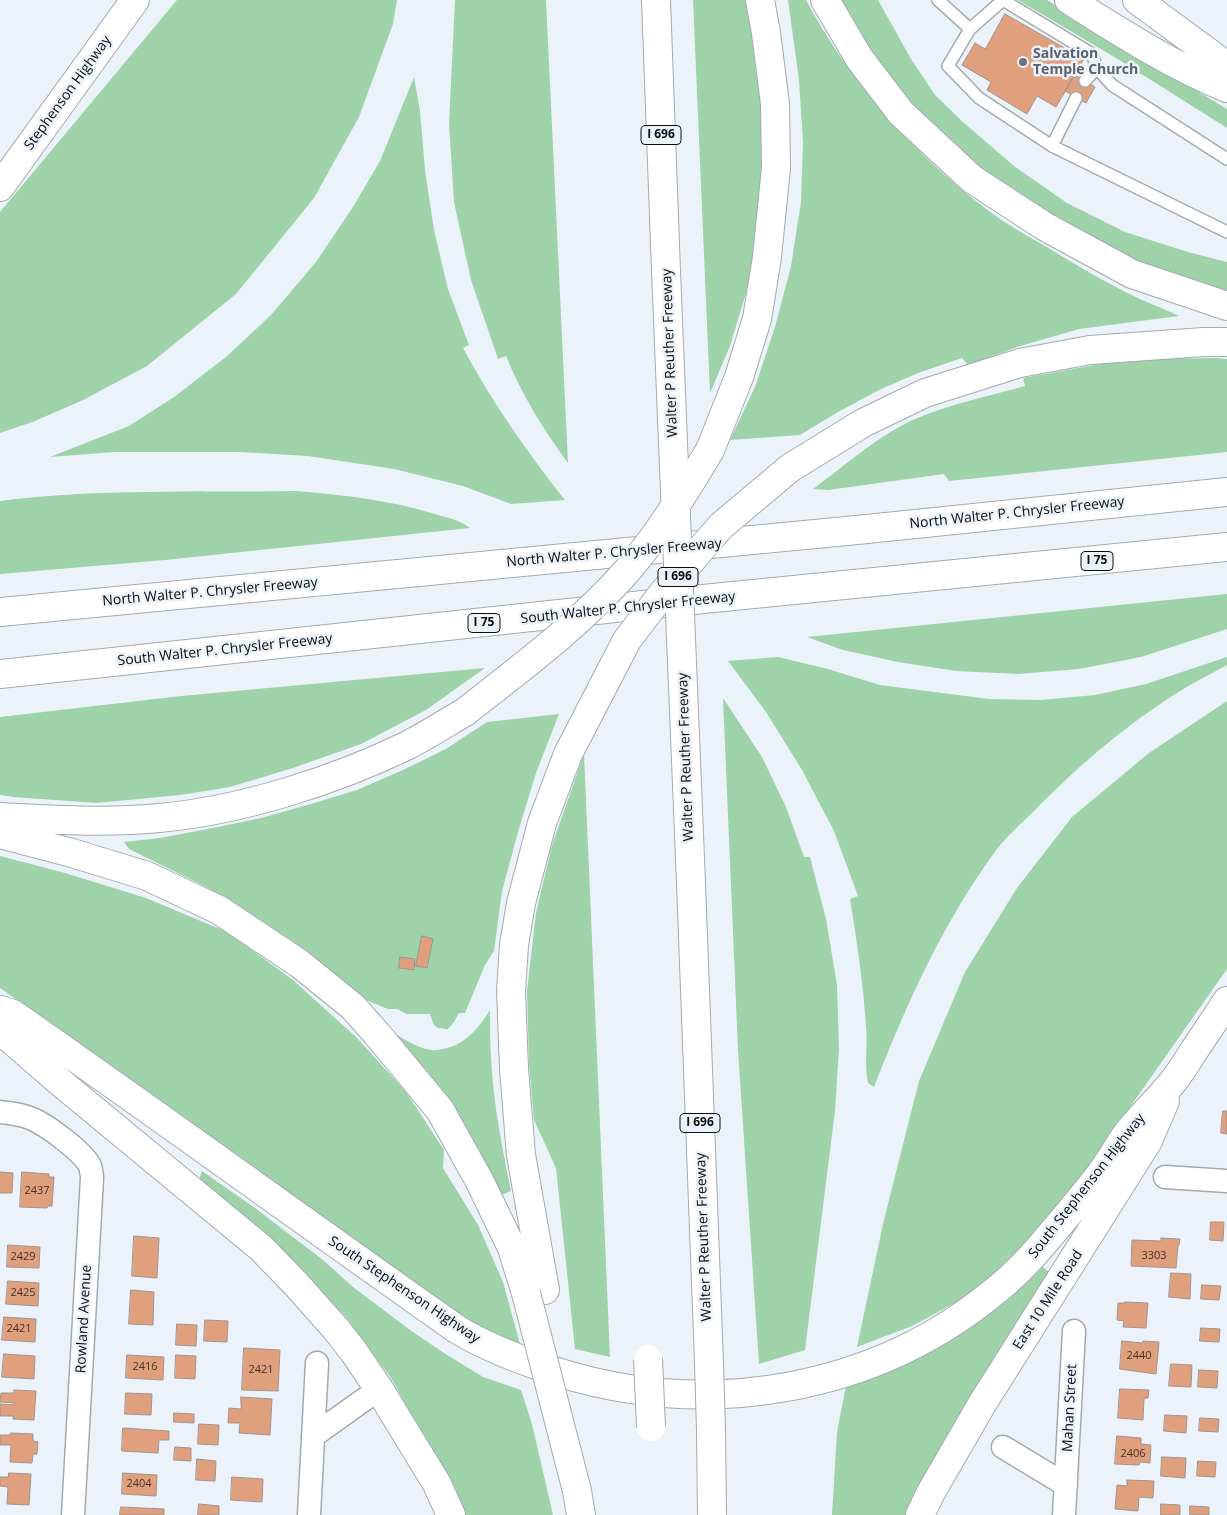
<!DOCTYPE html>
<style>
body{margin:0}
canvas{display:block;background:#ebf2f9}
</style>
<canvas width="1227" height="1515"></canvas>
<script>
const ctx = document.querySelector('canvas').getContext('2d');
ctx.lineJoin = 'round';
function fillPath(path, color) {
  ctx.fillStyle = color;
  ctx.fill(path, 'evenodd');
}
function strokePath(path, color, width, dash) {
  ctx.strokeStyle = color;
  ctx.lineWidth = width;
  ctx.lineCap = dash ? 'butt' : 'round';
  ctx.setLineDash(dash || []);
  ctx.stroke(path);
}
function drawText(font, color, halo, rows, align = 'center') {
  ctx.font = font + ' "Open Sans",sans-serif';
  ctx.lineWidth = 5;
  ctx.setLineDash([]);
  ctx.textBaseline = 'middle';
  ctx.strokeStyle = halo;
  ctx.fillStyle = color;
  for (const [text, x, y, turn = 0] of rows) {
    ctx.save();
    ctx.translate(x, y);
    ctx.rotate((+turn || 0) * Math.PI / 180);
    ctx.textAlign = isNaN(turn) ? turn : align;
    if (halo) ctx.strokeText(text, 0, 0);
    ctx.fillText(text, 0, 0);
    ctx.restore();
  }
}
fillPath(new Path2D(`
 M177 0H397L393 24 359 117 314 198 236 294 147 366 83 400 35 421 0 433V212Z
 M455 0H546L568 463C543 429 522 395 506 356L498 359 471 280 454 202 449 124Z
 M693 0H751L766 141 757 239 746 293 730 346 710 393Z
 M788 0H806C851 85 924 166 1003 221 1017 230 1031 238 1045 246 1068 260 1091 274 1114 286 1135 298 1158 306 1179 316L1079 329 1017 347 968 365 962 358 918 373 879 390 838 412 800 435 730 440 755 387 775 327 791 266 801 202 803 142 799 80Z
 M840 0H878L911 59 935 95 964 123 1014 166 1067 203 1125 232 1188 252 1227 262V294L1177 279 1082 237 975 166 920 113 894 82 865 41Z
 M1018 0H1047L1227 109V128L1116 58Z
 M414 77 420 111 425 170 434 230 448 289 469 345 463 348C492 402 527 452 565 500L511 504 463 486 394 469 308 456 240 452H115L50 457 129 426 174 397 226 357 271 315 316 262 353 207 380 161Z
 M1216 358 1227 359V452L949 481 944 474 828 490 813 489C843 467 880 434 915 419 950 404 989 396 1025 386L1023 378 1100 364 1150 359Z
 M295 491C343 495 390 500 435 514 448 518 460 520 470 528L165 560 0 574V501C98 488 197 493 295 491Z
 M1227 594V629L1141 657 1079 669 1018 674 956 671 898 662 843 650 807 637Z
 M778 657 828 669 880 685 989 699 1041 700 1095 695 1146 684 1227 657V665C1215 672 1202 678 1190 685 1133 719 1081 763 1034 811 1022 823 1008 835 997 849 943 922 907 1003 874 1087L868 1083C864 1064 868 1044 866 1025 863 983 857 941 850 899L858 896 834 831 802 770 766 712 728 661Z
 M485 668 426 710 361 744 293 768 230 787 180 795 96 803 14 797 0 795V717L181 696Z
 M723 698 762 757 786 807 804 857H810L826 919 837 985 839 1048 835 1111 805 1350 759 1364 738 1050Z
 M1227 701V969L1064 1201 1018 1253 966 1297 912 1326 857 1347 883 1224 919 1081 965 972 1017 888 1072 817 1149 753Z
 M559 714 536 773 518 832 502 891 494 951 485 965 465 1013H459L454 1022 448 1029C434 1029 434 1026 430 1014H407L397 1009H388L361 998 341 978 291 940 249 912 208 888 129 849 124 842 160 838 213 828 261 818 311 804 357 790 403 770 446 749 487 722Z
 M584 754 610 1357 575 1349 556 1168 534 1120 529 1064 527 991 536 913 552 845Z
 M0 856 65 873 146 898 227 932 293 980 357 1038 406 1092 444 1150 443 1168 478 1225 503 1282 520 1344 494 1334 465 1317 0 988Z
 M490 1010C490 1026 490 1041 491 1057 493 1102 502 1147 511 1191L501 1195 478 1149 452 1107 389 1030C401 1037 418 1049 432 1050 435 1051 440 1049 443 1049 465 1045 479 1028 490 1010Z
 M202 1171 255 1208 323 1260 353 1287 410 1330 444 1353 483 1377 521 1390 532 1424 553 1515H464L439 1464 391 1378 345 1316 310 1279 268 1236 199 1180Z
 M1043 1267 1050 1273 907 1515H832L837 1432 846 1386C925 1360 983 1324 1043 1267Z`), '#9ed3a9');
const building = new Path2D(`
 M1005 14 1084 59 1056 107 1037 96 1027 114 987 90 991 82 962 65 975 43 985 49Z
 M1075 75 1095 87 1086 103 1065 91Z
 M422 936 433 939 427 968 416 966Z
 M400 957 415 959 414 970 399 968Z
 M1223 1111H1227V1134L1221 1133Z
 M0 1172 13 1173 12 1193H0Z
 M22 1172 49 1174V1177H54L52 1206H48L47 1208 20 1207Z
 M1211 1222H1224L1223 1241 1210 1240Z
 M134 1236 159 1238 157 1278 132 1276Z
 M1161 1238 1180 1239 1179 1245H1178L1176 1268 1131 1266 1132 1240 1161 1241Z
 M8 1245 40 1247 39 1268 7 1267Z
 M1171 1273 1191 1274 1190 1299 1169 1297Z
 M8 1281 39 1283 38 1306 6 1304Z
 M1202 1285 1221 1286 1219 1300 1201 1299Z
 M131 1290 154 1292 153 1325 129 1324Z
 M1125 1302 1148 1303 1146 1328 1123 1327 1124 1321 1117 1320 1118 1303H1125Z
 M4 1317 36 1319 35 1342 2 1340Z
 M205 1320 228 1321 227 1342 204 1341Z
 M177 1324 197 1325 196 1346 176 1345Z
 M1201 1328 1220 1329 1219 1342 1200 1341Z
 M1122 1341 1143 1343V1341L1159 1342 1156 1374 1120 1369Z
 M244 1348 280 1350 278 1391 242 1390Z
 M4 1354 35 1356 34 1379 2 1377Z
 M127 1355 164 1357 163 1380 126 1378Z
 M176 1355 196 1356 195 1379 175 1378Z
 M1171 1364 1192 1365 1191 1387 1169 1386Z
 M1199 1370 1218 1371 1217 1388 1198 1387Z
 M1120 1389 1149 1390 1148 1398H1144L1143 1420 1118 1418Z
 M14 1390 36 1391 34 1420 13 1419V1416H0V1404L14 1405V1403L0 1402 1 1393H14Z
 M126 1393 152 1394 151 1415 125 1414Z
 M241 1397 272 1399 270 1435 239 1433 240 1423H228L229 1408 241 1409Z
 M174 1413 194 1414V1423L174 1422Z
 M1165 1415 1187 1416 1186 1433 1164 1431Z
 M1200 1418 1219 1419 1218 1432 1199 1431Z
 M199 1424 219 1425 218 1445 198 1444Z
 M123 1428 169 1431V1440H159L158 1453 122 1451Z
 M11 1433 33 1434V1441L38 1442 37 1454H33L32 1463 10 1462 11 1445H0V1435H11Z
 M1117 1436 1141 1438V1444L1151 1445 1150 1463 1140 1462 1139 1465 1115 1464Z
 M175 1447 191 1448V1461L174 1460Z
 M1162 1457 1186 1458 1185 1478 1161 1476Z
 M197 1459 216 1461 215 1481 196 1480Z
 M1198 1461 1216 1462 1215 1477 1197 1476Z
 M9 1473 31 1474 29 1505 7 1504 8 1487 0 1486V1477H8Z
 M123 1473 157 1475 156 1496 122 1494Z
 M232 1477 263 1479 262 1502 231 1500Z
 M1127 1480 1154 1481 1153 1498 1139 1497 1138 1511 1115 1509 1117 1485 1127 1486Z
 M199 1504 219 1506V1515H198Z
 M1161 1504 1180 1505V1515H1161Z
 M1190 1506 1209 1507V1515H1190Z
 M121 1507 164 1509V1515H120Z`);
fillPath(building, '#e0a07d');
strokePath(building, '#9d9591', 1);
const service = new Path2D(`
 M938 0 970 29
 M1097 68 1092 54 1003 0 970 29 948 66 979 98 1052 146 1227 232
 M1085 81 1097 68 1112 85 1227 159
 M1052 146 1076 98`);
const minor = new Path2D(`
 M0 1112C10 1113 21 1114 30 1118 46 1124 83 1152 90 1166 91 1170 92 1174 92 1178L73 1515
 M1165 1177 1227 1181
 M313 1436 379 1389
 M1003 1447 1066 1485
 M309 1515 317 1363
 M1064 1515 1074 1331`);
const secondary = new Path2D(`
 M1069 0C1120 32 1171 65 1227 88
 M1137 0 1216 58 1227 69
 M0 187 135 0
 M0 1010 13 1014C162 1118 309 1225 458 1330 488 1348 520 1360 554 1371 707 1420 876 1392 1000 1287 1026 1266 1047 1239 1068 1214 1080 1199 1093 1185 1104 1169 1113 1157 1120 1142 1130 1130 1143 1114 1158 1100 1171 1084 1178 1076 1184 1066 1190 1057 1202 1038 1215 1020 1227 1001
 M0 1030 60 1082 261 1248 296 1284 336 1329 354 1352 379 1389 437 1484 451 1515
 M920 1515 930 1494 982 1404 1148 1141 1165 1101`);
const motorway = new Path2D(`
 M656 0 666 271
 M825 0 859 58 901 113 972 179 1044 226 1132 274 1227 306
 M710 450 739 377 757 319 767 257 776 168 775 104 766 33 760 0
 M790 468 863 423 925 393 1020 363 1090 350 1204 342H1227
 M0 612 857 530 1227 492
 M0 674 643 605 1227 547
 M0 817C53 820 107 823 159 818 239 811 334 781 406 746 426 736 446 723 465 712
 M0 834 72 853 147 876 219 910 300 964 353 1007 377 1034 440 1110 479 1180 512 1248 526 1293
 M691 883 709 1363
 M545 1290 521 1155 514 1069 511 991 514 945 521 903 542 823 568 754
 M711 1430 712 1515
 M577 1491 581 1515`);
strokePath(service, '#a3aab0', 14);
strokePath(minor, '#a3aab0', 25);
strokePath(secondary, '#a3aab0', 30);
strokePath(motorway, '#a3aab0', 30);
strokePath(service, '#fff', 11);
strokePath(minor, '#fff', 22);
strokePath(secondary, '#fff', 28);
strokePath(motorway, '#fff', 28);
const motorwayBridge = new Path2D(`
 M666 271 691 883
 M465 712C521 668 579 625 626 572 659 534 685 492 710 450
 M568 754 627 640 663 593 721 526 790 468
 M526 1293 577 1491
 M648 1359 651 1427
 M709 1363 711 1430`);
strokePath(motorwayBridge, '#a3aab0', 30, []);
strokePath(motorwayBridge, '#fff', 28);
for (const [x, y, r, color] of [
 [1023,62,5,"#6b7280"]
]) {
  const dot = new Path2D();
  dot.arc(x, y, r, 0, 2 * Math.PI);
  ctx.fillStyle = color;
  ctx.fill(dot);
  strokePath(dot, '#ebf2f9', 2);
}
drawText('11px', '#40322a', null, [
 ["2437",37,1191],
 ["3303",1154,1256],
 ["2429",23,1257],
 ["2425",23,1293],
 ["2421",19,1329],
 ["2440",1139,1356],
 ["2416",145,1367],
 ["2421",261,1370],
 ["2406",1133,1454],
 ["2404",139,1484]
]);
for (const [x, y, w] of [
 [661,135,40],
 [1097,561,32],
 [678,577,40],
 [484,623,32],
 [700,1123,40]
]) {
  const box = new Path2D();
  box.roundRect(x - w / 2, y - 9.5, w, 19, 4);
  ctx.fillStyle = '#ebf2f9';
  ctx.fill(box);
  strokePath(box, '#0a0d0f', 1);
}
drawText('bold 12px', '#0a0d0f', null, [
 ["I 696",661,135],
 ["I 75",1097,561],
 ["I 696",678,577],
 ["I 75",484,623],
 ["I 696",700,1123]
]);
drawText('bold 14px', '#5b616d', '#ebf2f9', [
 ["Salvation",1033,54],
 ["Temple Church",1033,70]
], 'left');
drawText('14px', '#0a0d0f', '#ebf2f9', [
 ["Stephenson Highway",68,93,-54],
 ["Walter P Reuther Freeway",670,353,-92],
 ["North Walter P. Chrysler Freeway",1017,513,-6],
 ["North Walter P. Chrysler Freeway",614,553,-5],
 ["North Walter P. Chrysler Freeway",210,592,-5],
 ["South Walter P. Chrysler Freeway",628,608,-6],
 ["South Walter P. Chrysler Freeway",225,650,-6],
 ["Walter P Reuther Freeway",686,757,-92],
 ["South Stephenson Highway",1087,1186,-52],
 ["Walter P Reuther Freeway",704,1237,-92],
 ["South Stephenson Highway",404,1290,34],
 ["East 10 Mile Road",1048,1300,-57],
 ["Rowland Avenue",84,1319,-87],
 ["Mahan Street",1070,1408,-87]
]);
</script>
